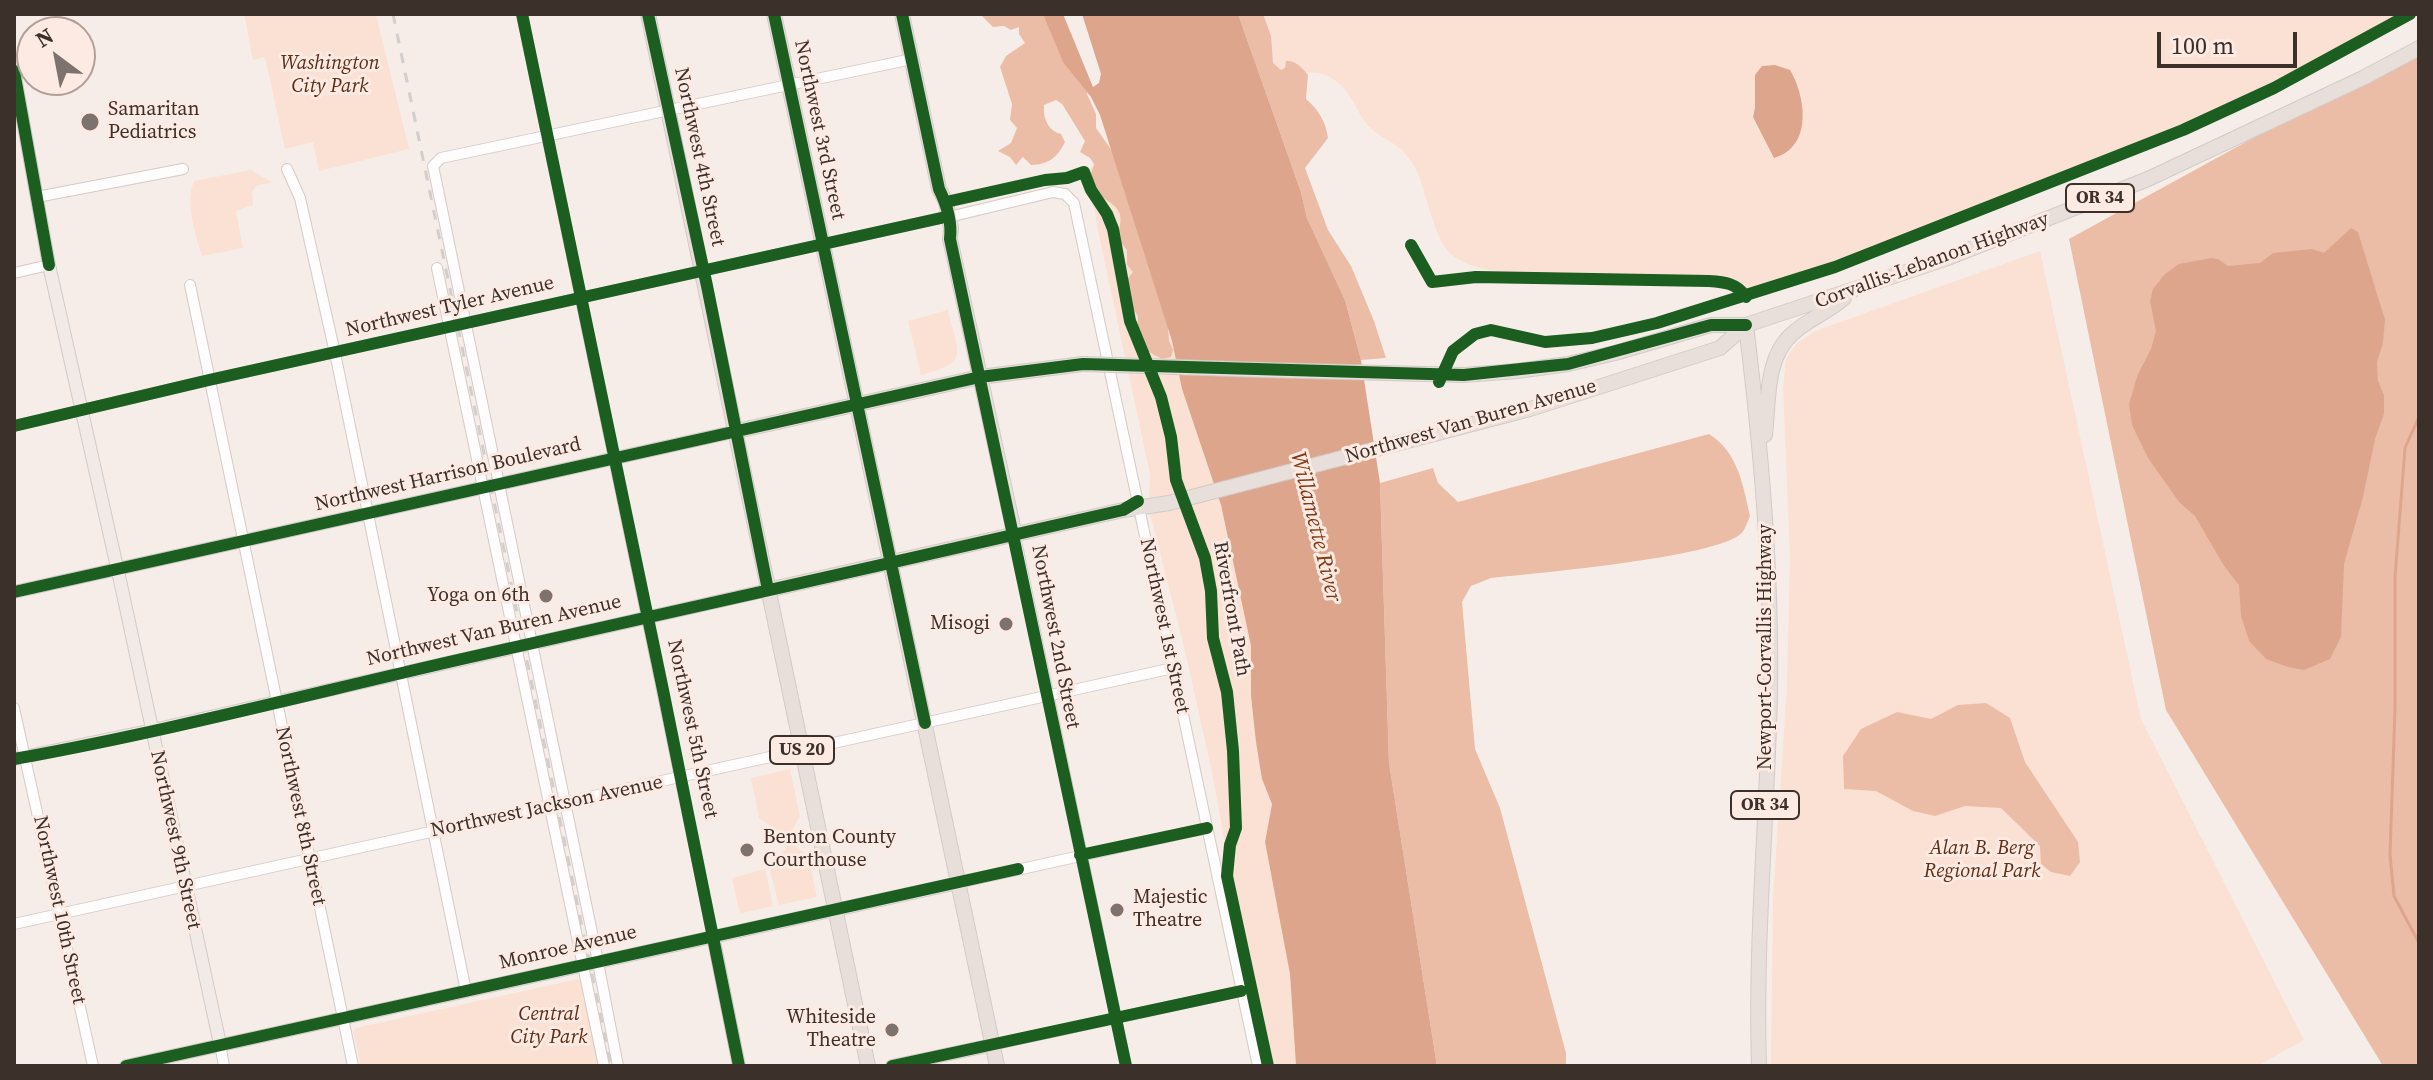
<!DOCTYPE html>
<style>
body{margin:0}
#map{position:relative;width:2433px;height:1080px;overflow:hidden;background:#f7ede8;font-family:"Source Serif 4",serif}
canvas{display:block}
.frame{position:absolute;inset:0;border:16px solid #3c302b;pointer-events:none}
.north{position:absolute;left:16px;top:16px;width:80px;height:80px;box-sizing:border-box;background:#fdeae2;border:2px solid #b0a099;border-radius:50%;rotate:328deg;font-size:22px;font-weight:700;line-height:32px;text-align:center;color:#3c302b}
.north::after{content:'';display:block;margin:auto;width:28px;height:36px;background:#7d726d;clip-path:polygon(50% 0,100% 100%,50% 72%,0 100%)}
.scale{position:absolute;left:2157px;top:32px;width:140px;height:36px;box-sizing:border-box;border:4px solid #3c302b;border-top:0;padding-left:10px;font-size:24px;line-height:28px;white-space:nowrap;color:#3c302b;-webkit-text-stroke:6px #fdeae2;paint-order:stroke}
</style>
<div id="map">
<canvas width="2433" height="1080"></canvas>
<div class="frame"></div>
<div class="north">N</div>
<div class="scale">100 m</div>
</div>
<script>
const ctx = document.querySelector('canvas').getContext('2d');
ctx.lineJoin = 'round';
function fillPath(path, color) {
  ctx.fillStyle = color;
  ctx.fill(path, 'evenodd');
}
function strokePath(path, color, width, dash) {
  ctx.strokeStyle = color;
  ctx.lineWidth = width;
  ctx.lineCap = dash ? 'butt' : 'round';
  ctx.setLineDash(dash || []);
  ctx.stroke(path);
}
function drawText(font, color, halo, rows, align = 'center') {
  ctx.font = font + ' "Source Serif 4",serif';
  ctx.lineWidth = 6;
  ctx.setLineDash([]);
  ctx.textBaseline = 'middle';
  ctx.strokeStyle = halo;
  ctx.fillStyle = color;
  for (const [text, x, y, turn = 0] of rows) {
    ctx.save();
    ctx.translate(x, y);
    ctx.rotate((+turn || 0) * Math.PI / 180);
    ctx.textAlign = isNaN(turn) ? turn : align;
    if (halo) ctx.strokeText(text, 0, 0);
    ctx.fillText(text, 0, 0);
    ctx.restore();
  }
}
fillPath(new Path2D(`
 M244 14H376L409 149 319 171 313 142 285 149 265 57 253 60Z
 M1238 14H2402L2203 118 1965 214 1751 291 1733 281C1662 282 1590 283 1520 274 1498 271 1475 270 1456 258 1432 243 1428 190 1414 166 1400 140 1380 141 1365 122 1357 111 1352 96 1342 86 1317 61 1291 76 1264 87Z
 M1114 158 1172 341 1182 389 1221 505 1251 646V696L1262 779 1272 804 1265 842 1290 974 1296 1066H1270L1233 888 1212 772 1183 642 1149 510 1150 474 1098 231 1093 201 1097 195 1088 169Z
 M251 170 272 182 257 186 252 191 253 205 236 211 243 248 202 256C195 234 185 203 194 181Z
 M2040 251 2141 719 2304 1040 2257 1066H1771L1773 899 1787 685 1790 554 1783 387 1786 359 1796 344 1815 331Z
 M948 310C958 354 971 362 921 375L908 321Z
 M790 769 800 816 790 834 785 835 759 818 751 778Z
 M788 845H793L808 855 817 897 779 905 770 871Z
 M765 869 773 906 742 913 739 911 732 878Z
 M578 979 582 983 599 1066H361L353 1031 356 1028Z`), '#fbe0d4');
fillPath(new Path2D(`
 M980 14H1043L1090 84 1087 94 1096 114V128L1115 155 1168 326 1169 341 1173 350 1171 357 1162 359C1138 347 1137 341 1138 316L1129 303 1125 282 1133 272 1127 265V250L1117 238C1126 209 1118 208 1096 193L1091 174 1094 164 1090 158 1080 152 1085 141 1062 104 1056 100 1044 105C1043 118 1048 131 1061 134L1065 142C1057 158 1049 164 1031 165L1023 157 1016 165 1010 157 998 151 1011 143 1017 128 1010 120 1012 104 1000 67 1006 56 1025 43 1019 34V27L1011 30 1004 26 993 27Z
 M1238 14H1263L1271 36 1273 63 1281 70 1285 68 1286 61C1296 60 1302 68 1308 75L1306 99C1318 109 1326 122 1328 138L1305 168 1328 230 1351 266 1374 321 1386 358 1361 360 1345 300 1307 218 1301 192Z
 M2419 47V1066H2383L2166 710 2069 239Z
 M1709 434C1738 452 1743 485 1750 516 1748 521 1745 529 1742 533 1716 558 1535 573 1491 578L1471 586 1462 602 1475 749 1500 808 1566 1053V1066H1437L1389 763 1380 483 1433 468 1438 483 1458 502Z
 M1986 703 2010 718 2025 762 2078 842 2080 862 2070 876 2051 872 2041 864 2040 846 2001 808 1965 806 1935 816 1913 811 1876 791 1844 789 1843 756 1861 729 1897 712 1931 719 1958 705Z`), '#ebbda7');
fillPath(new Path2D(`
 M1043 14H1063L1093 87 1099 83 1101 74 1082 14H1238L1301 192 1307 218 1345 300 1361 360 1380 483 1389 763 1437 1066H1296L1290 974 1265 842 1272 804 1262 779 1256 742 1251 696V646L1221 505 1182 389 1172 341 1100 115 1091 97 1063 62Z
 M1775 65 1790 70C1806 97 1813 147 1774 158L1753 117 1755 108V75L1762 66Z
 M2351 228 2358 232 2385 320 2383 343 2377 362 2378 381 2384 395V414L2375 439 2363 497 2344 564 2341 637 2330 659 2304 670 2288 667 2266 659 2249 641 2241 616 2239 585 2224 566 2195 516 2179 502 2148 458 2132 425 2129 404 2138 374 2151 349 2156 331 2150 301 2153 289 2165 274 2179 264 2211 258 2218 259 2228 266 2260 263 2273 253 2312 249 2324 253Z`), '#dda68c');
strokePath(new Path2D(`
 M2419 417 2405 448 2395 577V708L2390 855 2394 896 2419 943`), '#dda68c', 3);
const minor = new Path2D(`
 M522 14 713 936
 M287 169 300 198 335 353 466 991
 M37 197 183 169
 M949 217 1053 192 1065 194 1074 203 1258 1066
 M437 268 604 1066
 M14 273 49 265
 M190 285 353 1066
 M14 426 209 380 941 218
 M1015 536 1126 1066
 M14 708 93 1066
 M958 883 1207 828
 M14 924 1173 668
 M220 1044 224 1066
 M992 1045 1241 991
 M618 1066 595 947 433 166 441 158 912 59`);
const major = new Path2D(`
 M14 71 49 265 121 585 220 1044
 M14 592 737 431
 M14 759 153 730 768 590
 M713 936 739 1066
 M126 1066 958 883
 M892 1066 992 1045`);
const highway = new Path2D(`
 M648 14 868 1066
 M774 14 997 1066
 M902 14 939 189 946 202 951 228 950 239 1015 536
 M1746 325C1761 448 1772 571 1770 695 1767 819 1755 942 1759 1066
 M1265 370 1464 375 1517 371 1568 364 1615 353 1711 325H1746L1945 259 2148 179 2363 78 2419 48
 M737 431 980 377 1083 364
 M1765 435C1769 402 1765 358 1792 334 1808 319 1829 312 1844 298
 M768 590 1123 510 1169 503 1530 409 1720 348 1746 325`);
strokePath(minor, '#d5cac5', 12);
strokePath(major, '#d1cbc9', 14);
strokePath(highway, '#d1cbc9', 16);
strokePath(minor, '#fefcfc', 10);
strokePath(major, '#f2eae7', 12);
strokePath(highway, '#e9dfda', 14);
strokePath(new Path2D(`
 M393 14 611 1066`), '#d1cecd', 3, [10, 10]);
const highwayBridge = new Path2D(`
 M1083 364 1265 370`);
strokePath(highwayBridge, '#d1cbc9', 16, []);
strokePath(highwayBridge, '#e9dfda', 14);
strokePath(new Path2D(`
 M522 14 663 690 739 1066
 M648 14 707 286 768 590
 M774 14 925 723
 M902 14 939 189C947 205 952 222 950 239L1126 1066
 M14 71 49 265
 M946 202 1045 180 1067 178 1084 172 1091 190 1107 214 1113 229 1130 321 1161 397 1171 437 1176 480 1205 558 1211 591 1213 638 1227 692 1233 751 1236 828 1230 845 1227 876 1268 1066
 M1411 245 1432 282 1476 277 1709 281C1724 282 1737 283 1746 297
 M1439 382 1453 351 1475 334 1491 330 1545 342 1592 338 1657 323 1835 267 2183 130 2274 88 2410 14
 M14 426 209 380 941 218
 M14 592 980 377 1083 364 1464 375 1568 364 1711 325H1746
 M14 759C165 732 313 693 462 659 682 609 903 561 1123 510L1138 501
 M1080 855 1207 828
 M126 1066 1018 869
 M892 1066 1241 991`), '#1b5e20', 12);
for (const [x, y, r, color] of [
 [90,122,10,"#7d726d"],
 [546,596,8,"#7d726d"],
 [1006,624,8,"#7d726d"],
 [747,850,8,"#7d726d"],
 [1117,910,8,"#7d726d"],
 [892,1030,8,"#7d726d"]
]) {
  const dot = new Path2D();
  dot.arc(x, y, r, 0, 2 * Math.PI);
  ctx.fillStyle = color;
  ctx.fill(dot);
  strokePath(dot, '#fdeae2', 3);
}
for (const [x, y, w] of [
 [2100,198,68],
 [802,750,64],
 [1765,805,68]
]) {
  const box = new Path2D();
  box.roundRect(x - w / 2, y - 14, w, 28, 6);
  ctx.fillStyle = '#fdeae2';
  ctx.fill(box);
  strokePath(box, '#3c302b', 2);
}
drawText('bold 18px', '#3c302b', null, [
 ["OR 34",2100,198],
 ["US 20",802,750],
 ["OR 34",1765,805]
]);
drawText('italic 20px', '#602e15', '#fdeae2', [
 ["Washington",330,64],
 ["City Park",330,87],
 ["Alan B. Berg",1982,849],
 ["Regional Park",1982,872],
 ["Central",549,1015],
 ["City Park",549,1038]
]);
drawText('20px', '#3c302b', '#fdeae2', [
 ["Samaritan",108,110],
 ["Pediatrics",108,133],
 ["Yoga on 6th",530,596,"right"],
 ["Misogi",990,624,"right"],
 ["Benton County",763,838],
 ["Courthouse",763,861],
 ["Majestic",1133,898],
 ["Theatre",1133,921],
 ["Whiteside",876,1018,"right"],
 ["Theatre",876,1041,"right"]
], 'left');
drawText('20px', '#3c302b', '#fdeae2', [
 ["Northwest 3rd Street",819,130,78],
 ["Northwest 4th Street",699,157,78],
 ["Corvallis-Lebanon Highway",1932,261,-20],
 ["Northwest Tyler Avenue",450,307,-13],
 ["Northwest Van Buren Avenue",1471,422,-16],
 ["Northwest Harrison Boulevard",448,475,-13],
 ["Riverfront Path",1231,609,80],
 ["Northwest 1st Street",1164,626,78],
 ["Northwest Van Buren Avenue",494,631,-13],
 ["Northwest 2nd Street",1055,637,79],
 ["Newport-Corvallis Highway",1766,647,-90],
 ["Northwest 5th Street",692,729,78],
 ["Northwest Jackson Avenue",547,807,-12],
 ["Northwest 8th Street",300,816,78],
 ["Northwest 9th Street",175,840,78],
 ["Northwest 10th Street",59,910,78],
 ["Monroe Avenue",568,948,-13]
]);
drawText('italic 22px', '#7f3a15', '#fdeae2', [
 ["Willamette River",1315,527,76]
]);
</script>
